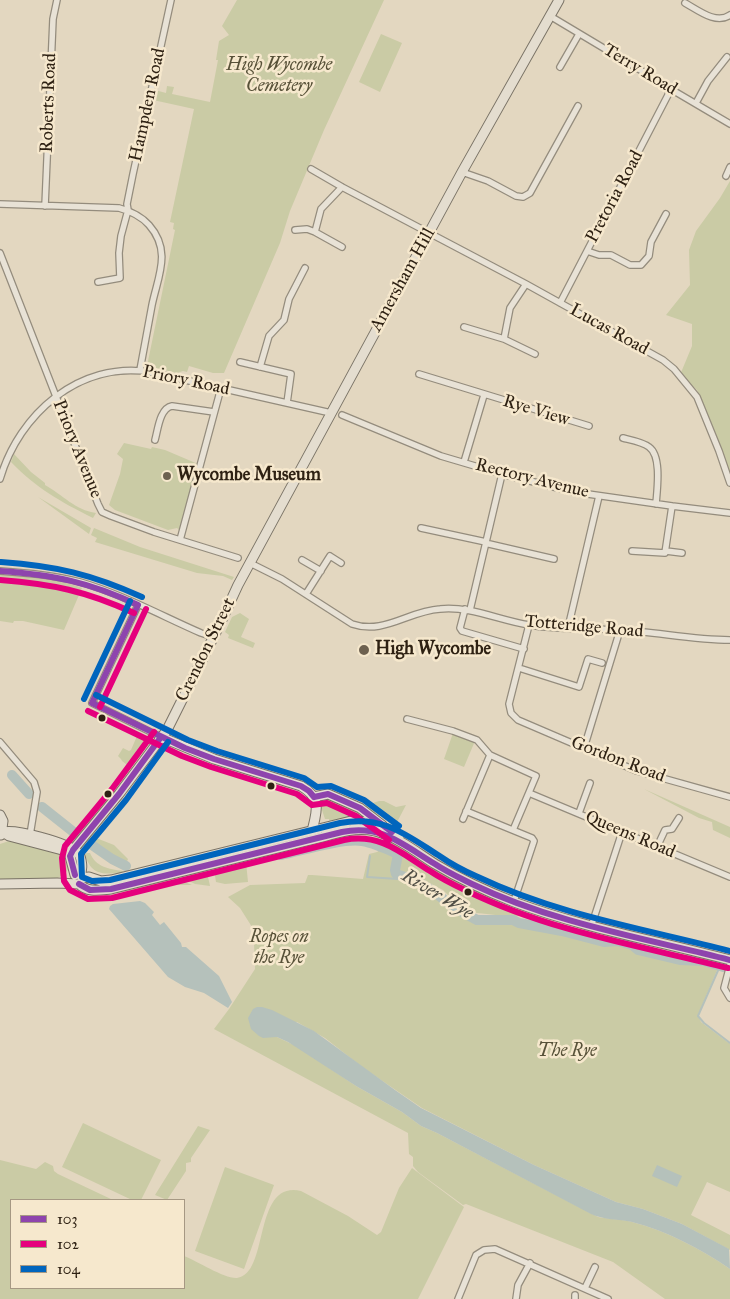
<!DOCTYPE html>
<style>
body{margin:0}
#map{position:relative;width:730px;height:1299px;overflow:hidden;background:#e3d7c0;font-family:"IM FELL Great Primer",serif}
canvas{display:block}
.legend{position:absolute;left:10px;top:1199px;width:175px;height:90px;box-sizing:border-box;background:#f6e8cd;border:1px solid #a69883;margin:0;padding:6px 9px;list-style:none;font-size:15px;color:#2e2113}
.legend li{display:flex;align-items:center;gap:10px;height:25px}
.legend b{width:25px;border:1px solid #a69883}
</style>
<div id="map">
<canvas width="730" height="1299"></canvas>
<ul class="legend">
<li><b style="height:6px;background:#8e44ad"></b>103</li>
<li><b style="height:6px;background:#e5007d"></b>102</li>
<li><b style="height:6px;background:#0065bd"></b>104</li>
</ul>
</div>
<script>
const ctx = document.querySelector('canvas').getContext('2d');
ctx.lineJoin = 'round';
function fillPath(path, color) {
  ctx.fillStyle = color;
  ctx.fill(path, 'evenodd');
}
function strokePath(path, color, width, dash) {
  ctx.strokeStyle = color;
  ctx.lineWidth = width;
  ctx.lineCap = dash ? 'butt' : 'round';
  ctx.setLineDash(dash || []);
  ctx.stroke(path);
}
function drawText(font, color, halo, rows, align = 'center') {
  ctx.font = font + ' "IM FELL Great Primer",serif';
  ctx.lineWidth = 5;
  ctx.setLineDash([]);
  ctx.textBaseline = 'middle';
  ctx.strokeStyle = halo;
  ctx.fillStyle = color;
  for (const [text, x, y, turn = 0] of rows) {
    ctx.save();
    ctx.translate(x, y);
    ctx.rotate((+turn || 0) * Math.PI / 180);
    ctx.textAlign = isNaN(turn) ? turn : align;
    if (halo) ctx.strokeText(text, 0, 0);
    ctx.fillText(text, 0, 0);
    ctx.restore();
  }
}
fillPath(new Path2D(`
 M237 0H384L324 130 290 211 280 243 224 373H213L189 366 187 372 183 371 177 373 147 366 175 230 173 229 174 223 170 222 194 109 153 100 155 90 166 93 167 86 174 87 172 94 210 102 218 60H216L219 41 229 35 222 26Z
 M381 34 402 43 380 92 359 82Z
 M730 181V476L721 449 697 390 680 375 692 346V324L666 315 690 285 689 250 696 231 720 198Z
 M124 443 151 449 152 447 165 450 198 464 181 529 179 530 177 528 168 530 115 510 109 505 120 474 123 459 117 454Z
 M14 454 31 472 45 483V485C63 495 75 510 96 513L93 518C61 502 36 488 11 462Z
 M38 497 91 528 89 534Z
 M94 528 140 547 234 577 232 580 223 576 197 573 95 542 97 538 91 535Z
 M0 574C24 575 60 579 82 588L64 630 23 621H14L13 623 0 621Z
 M240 613 249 619 241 637 255 643 253 648 228 638 229 635 225 632 232 617Z
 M453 733 475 741 464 767 444 759Z
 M137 736 145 740 147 746 131 768 122 761 121 759 118 756 123 748 129 751 131 750Z
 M644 789 730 827V838L713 830 712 822 699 818Z
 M324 797 351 807 369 818 330 823 329 819H325L322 810 321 800Z
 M379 801H384L396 807 406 805 395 826 383 817 365 809 367 805Z
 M349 835 379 838 378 841C339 833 317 848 281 856 270 859 258 860 246 862L248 882 225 884 216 882 214 869 216 867C261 858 304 844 349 835Z
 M91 836 114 845 128 859 126 864C112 858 98 851 88 840Z
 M12 840 63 853C75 864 69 873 56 879L0 880V844Z
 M391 841 427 865 466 887 526 915 513 917 469 912 460 907 443 890 418 877 416 885 455 912 475 920 501 921 556 931 613 942 660 957 696 962 718 968 698 1015 701 1022 730 1044V1192L707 1182 691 1215 730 1235V1250L682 1224 643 1209 616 1202 534 1165 422 1108 362 1067 325 1038 297 1022 270 1037H277L298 1047 356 1086 402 1112 421 1126 437 1133 598 1217C609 1219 621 1219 632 1222 667 1231 701 1249 730 1269V1299H665L613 1262 466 1204 463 1205 418 1172 413 1166V1157L409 1154 408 1133 214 1029 229 1009 255 969 254 943 252 927 240 908 228 897 250 885 305 883 308 875H312L363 879 369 854 377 852 381 849 387 850Z
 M87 853H90C96 867 108 869 123 871L122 873C103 874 91 876 85 854Z
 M205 870 207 872 210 886 195 884 181 877V874Z
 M173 877 192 885H173L115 893V891Z
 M83 1123 161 1160 141 1200H132L62 1167Z
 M198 1126 210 1130 191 1158V1162L186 1163V1171L167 1200 155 1195Z
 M0 1160 36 1169 45 1162 53 1166 54 1171 58 1174 113 1200H11V1288H184V1256C197 1261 225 1279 237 1278 270 1274 252 1180 301 1191L348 1216 377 1235 381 1232 399 1188 412 1168 464 1207 418 1299H0Z
 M225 1167 274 1185 244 1269 195 1251Z`), '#cacba5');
fillPath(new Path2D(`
 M140 901 145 903 154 912 152 915 160 925 164 922 181 943 182 947H186L219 976 232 1002 228 1008 204 993 185 987 168 977 109 909 110 906 113 904Z
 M257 1007H262L272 1010 314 1031 395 1090 421 1108 441 1118 534 1165 616 1202 643 1209 682 1224 729 1249 730 1269C701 1249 667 1231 632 1222 618 1219 604 1220 591 1214L437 1133 421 1126 402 1112 356 1086 288 1042 277 1037 263 1038 259 1036 251 1029 248 1018 253 1009Z
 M657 1165 682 1176 677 1187 652 1176Z`), '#b5c1bb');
strokePath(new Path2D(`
 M370 856 367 877 398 879
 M720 966 698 1016 704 1023 730 1043`), '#b5c1bb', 2);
strokePath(new Path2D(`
 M12 775 29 794
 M42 807 76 834
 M89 843 112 859 126 866
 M281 855C301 851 342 838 362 841 374 843 387 849 398 854L395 870 396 874 417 881 438 895 455 908 477 920H513L519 923 562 931 604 942 618 941 632 945 638 950 680 960 704 961 730 969`), '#b5c1bb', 10);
const street = new Path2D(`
 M685 3C698 10 716 25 730 15
 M550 16 667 86 669 90 674 91 730 124
 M560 67 579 34
 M696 103 708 81 727 57
 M311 169 342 187 526 284 663 360 674 369 697 397 719 451 730 483
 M462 172 488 181 516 196 523 197 530 193 578 106
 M726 176 730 167
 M0 204 119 208C130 211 141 216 149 225 172 251 158 276 152 305 148 327 144 349 140 370
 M45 206 53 19 57 0
 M295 230 307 229 315 232 321 209 342 187
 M315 232 342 247
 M587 251 599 255H611L630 265H641L649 256 651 242 666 214
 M0 253 98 504 102 512 111 516 154 532 238 558
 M98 282 120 278 119 253 121 236 128 210 127 204 133 174 171 0
 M526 284 510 308 504 339 535 354
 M560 303 668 95 669 90
 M464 327 504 339
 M240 362 291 374 287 403
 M260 367 269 336 284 320 289 299 305 268
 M419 374 589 426
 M342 415 441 456 502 474 574 492 672 506 730 513
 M623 438C631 440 643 442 649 447 662 456 657 490 656 504
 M155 440C158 429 160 408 172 406L214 412
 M464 462 484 395
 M0 479C19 414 79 361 150 372L331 413
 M421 528 486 542
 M180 540 221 388
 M485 543 554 559
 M632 551 665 553 672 506
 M666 551 682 553
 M302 560 321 571
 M250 563 282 579 352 624C384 635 408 611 440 609 471 606 498 620 529 625 559 630 590 628 620 630 657 632 693 640 730 640
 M0 571C27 573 54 575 80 582 122 594 162 616 201 633L213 637
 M306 594 330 556 341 563
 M138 605 92 703 161 737
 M465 609 460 628 462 631 524 649
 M470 610 502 474
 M529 625 509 704 511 713 518 720 637 771 730 797
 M568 628 599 496
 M519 668 579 687 588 659 602 663
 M407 719 453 731 477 740 490 755
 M0 742 34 782 37 792 30 835
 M584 748 620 630
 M490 755 536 776 513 830
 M529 793 730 877
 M466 811 532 838 534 841 514 901
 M579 813 590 783
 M463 819 490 755
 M657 847 665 830 672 829 679 818
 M591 927 622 832
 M730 965 724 988 730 998
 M585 1288 595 1267
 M458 1299 476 1255 484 1250 495 1249 608 1299
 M516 1299 518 1285 530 1263
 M575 1299V1295`);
const secondary = new Path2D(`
 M161 737 214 759 301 786C322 798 317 811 312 831
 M314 797 328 794 360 808 382 825`);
const primary = new Path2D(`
 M0 815 3 821 1 835
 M0 833C12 827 69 843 78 853 82 858 83 870 80 875
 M6 834 9 836 66 851 73 850
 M75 875 70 856 73 850 119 794 167 730 220 624 238 585 462 172 559 0
 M82 878 89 877 101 881 111 880 351 821C372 821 382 824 399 837
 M0 884 57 883 79 884
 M79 884C88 893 100 890 111 889L323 837C340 832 357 827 375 831 398 837 416 852 435 864 460 879 486 891 514 902 584 928 658 941 730 960`);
strokePath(street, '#948c7d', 8);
strokePath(secondary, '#7a7366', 11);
strokePath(primary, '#7a7366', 11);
strokePath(street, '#e8e2d6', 5.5);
strokePath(secondary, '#e8e2d6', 9);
strokePath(primary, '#e4ddcf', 9);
strokePath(new Path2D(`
 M0 571C54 575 89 582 138 605
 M92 703 185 748 214 759 301 786 309 791 314 797
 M92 703 138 605
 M314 797 328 794 360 808 392 832
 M75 875 70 856 73 850 119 794 161 737
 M79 884 90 890 111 889 342 832C382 824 403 845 435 864 447 872 460 878 472 884 553 923 643 938 730 960`), '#8e44ad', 6);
strokePath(new Path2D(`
 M0 580C52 584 86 591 134 613
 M100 707 146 609
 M88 711 182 756 211 767 297 794 312 805 327 803 356 816 389 840
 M154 732 112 789 65 846 62 858 64 881 70 890 88 899 112 898 344 840C381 833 401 853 430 871 442 879 454 885 467 891 549 931 640 946 728 968`), '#e5007d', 6);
strokePath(new Path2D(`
 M1 562C56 566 91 574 142 597
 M96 695 188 740 217 751 304 778 317 787 331 786 364 800 399 826
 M84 699 130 601
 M168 742 126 800 81 854 82 877 92 881 110 880 340 823C382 815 405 834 438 855 451 864 464 871 478 877 558 915 645 929 730 951`), '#0065bd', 6);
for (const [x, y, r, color] of [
 [167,476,5,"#6d6150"],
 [364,650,6,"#6d6150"],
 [102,718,4.5,"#2e2113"],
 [271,786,4.5,"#2e2113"],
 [108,794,4.5,"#2e2113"],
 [468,892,4.5,"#2e2113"]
]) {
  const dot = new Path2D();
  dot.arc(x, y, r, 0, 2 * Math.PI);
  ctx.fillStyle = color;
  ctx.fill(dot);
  strokePath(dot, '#f6e8cd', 2);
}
drawText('italic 18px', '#575138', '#f6e8cd', [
 ["High Wycombe",279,66],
 ["Cemetery",279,87],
 ["Ropes on",279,938],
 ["the Rye",279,959],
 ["The Rye",567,1052]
]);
drawText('18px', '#2e2113', '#f6e8cd', [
 ["Terry Road",640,70,31],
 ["Roberts Road",49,103,-88],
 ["Hampden Road",148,105,-78],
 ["Pretoria Road",615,197,-62],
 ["Amersham Hill",403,280,-61],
 ["Lucas Road",609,330,29],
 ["Priory Road",186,381,12],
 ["Rye View",536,411,17],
 ["Priory Avenue",77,449,68],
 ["Rectory Avenue",532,479,14],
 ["Totteridge Road",584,627,5],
 ["Crendon Street",206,650,-64],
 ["Gordon Road",618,760,21],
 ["Queens Road",630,835,23]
]);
drawText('bold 18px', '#2e2113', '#f6e8cd', [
 ["Wycombe Museum",177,476],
 ["High Wycombe",375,650]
], 'left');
drawText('italic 19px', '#504e45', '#f6e8cd', [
 ["River Wye",437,895,31]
]);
</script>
